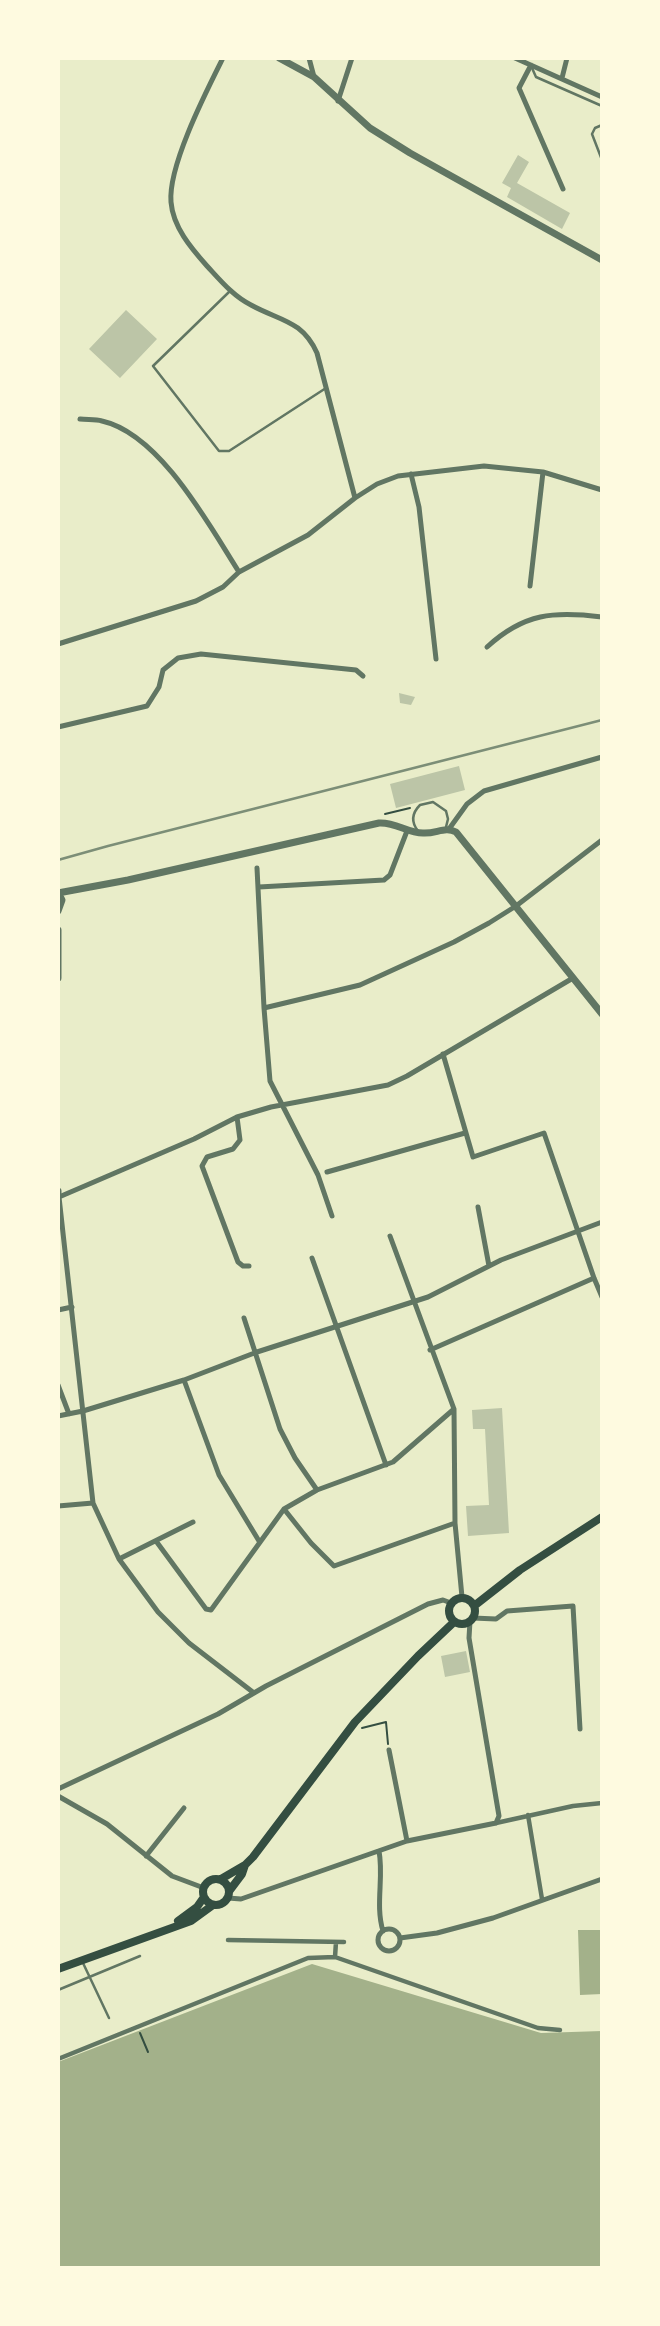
<!DOCTYPE html>
<style>
body{margin:0}
#map{position:relative;width:660px;height:2326px;overflow:hidden;background:#e9edc9;font-family:"Asap Condensed",sans-serif}
canvas{display:block}
.frame{position:absolute;inset:0;border:60px solid #fefae0;pointer-events:none}
</style>
<div id="map">
<canvas width="660" height="2326"></canvas>
<div class="frame"></div>
</div>
<script>
const ctx = document.querySelector('canvas').getContext('2d');
ctx.lineJoin = 'round';
function fillPath(path, color) {
  ctx.fillStyle = color;
  ctx.fill(path, 'evenodd');
}
function strokePath(path, color, width, dash) {
  ctx.strokeStyle = color;
  ctx.lineWidth = width;
  ctx.lineCap = dash ? 'butt' : 'round';
  ctx.setLineDash(dash || []);
  ctx.stroke(path);
}
fillPath(new Path2D(`
 M578 1930H602V1994L580 1995Z
 M312 1964 541 2033 602 2031V2268H58V2062Z`), '#a3b18a');
fillPath(new Path2D(`
 M518 155 529 162 517 183 570 213 562 229 507 197 511 188 502 183Z
 M126 310 157 339 120 378 89 349Z
 M399 693 415 697 411 705 400 703Z
 M459 766 465 790 396 808 390 784Z
 M502 1408 509 1533 468 1536 466 1506 489 1505 485 1429H473L472 1410Z
 M466 1651 470 1672 445 1677 441 1656Z`), '#bcc5a7');
strokePath(new Path2D(`
 M385 814 410 808
 M362 1728 386 1722 388 1744
 M140 2033 148 2052`), '#344e41', 2);
strokePath(new Path2D(`
 M532 68 536 77 602 106
 M602 125 595 128 592 134 602 160
 M229 292 153 366 219 451H229L326 388
 M418 831C411 822 412 813 420 805L433 802 446 811 448 819 446 827
 M83 1963 109 2018
 M58 1990 140 1956`), '#617663', 2.5);
strokePath(new Path2D(`
 M528 1815 542 1899
 M496 1823 573 1806 602 1803
 M228 1940 344 1942
 M335 1957 336 1942
 M58 2059 308 1958 335 1957 538 2028 560 2030`), '#617663', 4.5);
strokePath(new Path2D(`
 M223 58C206 92 168 166 171 202 173 227 191 248 207 266 220 280 233 296 251 305 280 321 302 320 317 353L355 498
 M309 58 314 77
 M515 58 602 97
 M531 65 519 88 563 189
 M562 78 567 58
 M338 101 352 58
 M80 419C87 420 95 419 102 421 160 434 209 525 239 572
 M411 474 419 507 436 659
 M530 586 543 472
 M58 644 196 601 223 587 239 572 308 535 355 498 377 484 398 476 484 466 543 472 602 490
 M487 647C524 613 554 611 602 617
 M58 727 147 706 159 687 163 670 178 658 201 654 356 670 363 676
 M449 829 467 804 484 791 602 757
 M257 868 264 1008 270 1081 318 1175 332 1216
 M259 887 384 880 390 875 407 831
 M264 1008 360 985 454 942 489 923 516 906 602 840
 M443 1054 473 1157 544 1133 594 1278 602 1297
 M237 1117 240 1140 233 1149 207 1157 202 1166 238 1262 243 1266H249
 M327 1172 465 1133
 M478 1207 489 1266
 M390 1236 454 1409 455 1523 462 1597
 M312 1258 386 1465
 M58 1310 72 1307
 M244 1318 280 1429 295 1458 317 1490
 M430 1350 594 1278
 M184 1380 219 1475 259 1541
 M58 1385 69 1414
 M58 1416 83 1411 184 1380 257 1352 428 1297 501 1260 602 1222
 M58 1506 93 1503
 M284 1509 311 1543 334 1566 455 1523
 M156 1541 206 1609 211 1610 284 1509 317 1490 393 1462 454 1409
 M119 1559 193 1522
 M473 1618 496 1619 507 1611 573 1606 580 1729
 M254 1693 189 1643 158 1612 119 1559 93 1503 59 1197 194 1139 237 1117 271 1107 388 1085 407 1076 573 978
 M389 1750 407 1841
 M58 1789 218 1714 266 1686 428 1604 443 1600 451 1603
 M58 1796 107 1824 172 1876 204 1888
 M379 1851C384 1877 375 1905 383 1931
 M146 1856 184 1808
 M228 1898 241 1899 407 1841 496 1823 499 1816 469 1638 470 1621
 M378 1940a11 11 0 1 1 22 0a11 11 0 1 1-22 0Z
 M400 1938 437 1933 493 1918 602 1879`), '#617663', 5);
strokePath(new Path2D(`
 M279 58 314 77 370 128 410 153 602 260
 M58 892 62 900 58 911
 M58 893 128 880 379 823C396 822 407 833 423 833 436 834 445 826 456 832L602 1014
 M58 930V978
 M58 1191V1197`), '#617663', 7);
strokePath(new Path2D(`
 M449 1611a13 13 0 1 1 26 0a13 13 0 1 1-26 0Z
 M474 1606 520 1570 602 1517
 M203 1892a13 13 0 1 1 26 0a13 13 0 1 1-26 0Z
 M221 1879 245 1865 253 1857 355 1722 418 1656 454 1622
 M230 1890 242 1874 245 1865
 M178 1921 197 1907 204 1897
 M58 1969 191 1921 213 1905`), '#344e41', 8);
strokePath(new Path2D(`
 M58 860 108 846 602 720`), '#7c8e77', 2.5);
</script>
